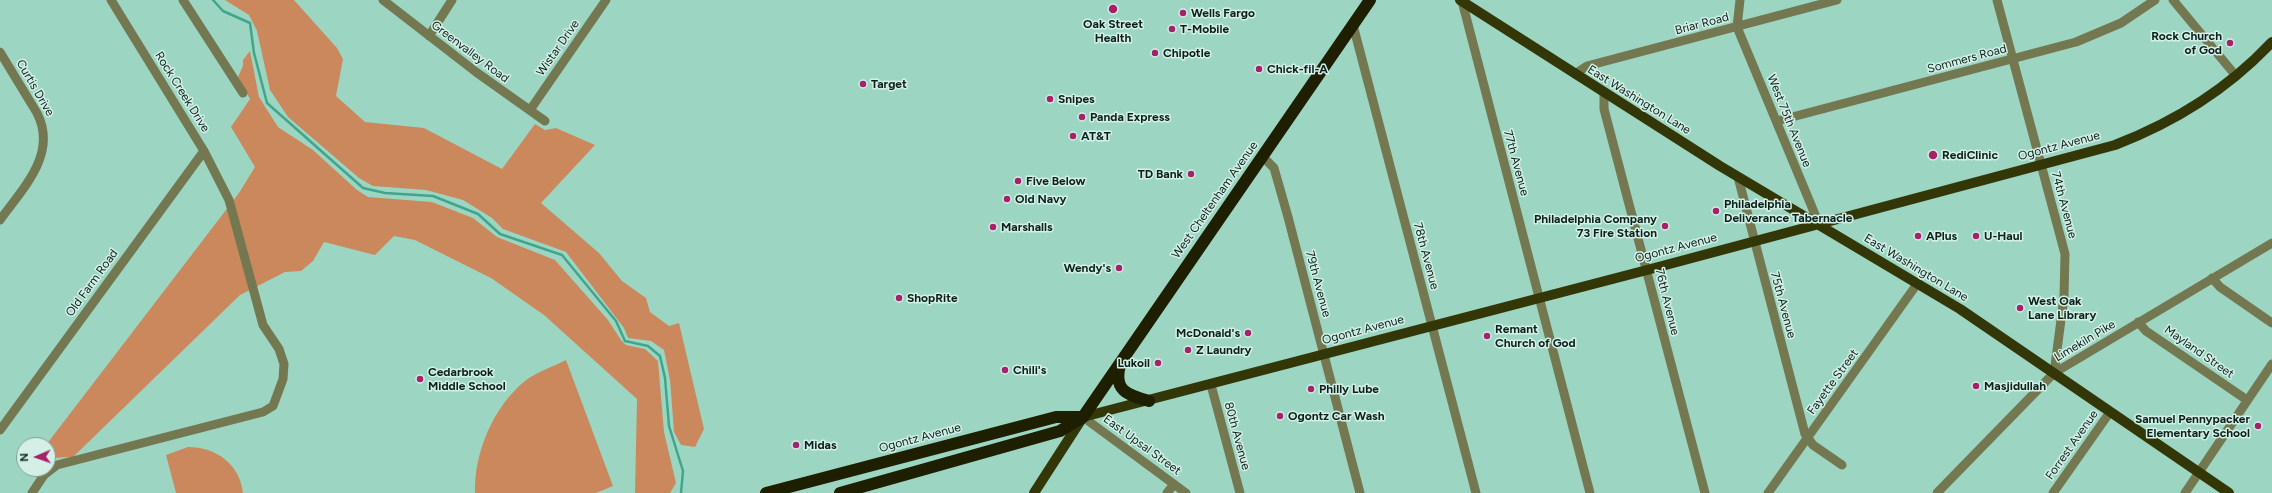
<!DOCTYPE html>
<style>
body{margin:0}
#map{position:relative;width:2272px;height:493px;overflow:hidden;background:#9cd6c3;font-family:Figtree,sans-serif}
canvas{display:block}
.north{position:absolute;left:16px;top:437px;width:40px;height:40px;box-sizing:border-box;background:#d3efe6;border:1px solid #839d95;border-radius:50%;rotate:268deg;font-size:11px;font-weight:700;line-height:16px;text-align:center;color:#0b221c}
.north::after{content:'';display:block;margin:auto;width:14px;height:18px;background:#a6206a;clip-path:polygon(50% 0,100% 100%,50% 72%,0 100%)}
</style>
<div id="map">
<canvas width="2272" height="493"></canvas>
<div class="north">N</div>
</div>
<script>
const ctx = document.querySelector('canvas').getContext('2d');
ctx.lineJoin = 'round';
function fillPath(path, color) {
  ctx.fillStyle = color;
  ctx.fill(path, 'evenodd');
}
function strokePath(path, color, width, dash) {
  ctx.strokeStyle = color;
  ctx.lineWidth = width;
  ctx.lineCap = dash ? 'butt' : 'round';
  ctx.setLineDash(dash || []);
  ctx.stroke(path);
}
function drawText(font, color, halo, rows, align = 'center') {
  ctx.font = font + ' Figtree,sans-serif';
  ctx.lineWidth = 3;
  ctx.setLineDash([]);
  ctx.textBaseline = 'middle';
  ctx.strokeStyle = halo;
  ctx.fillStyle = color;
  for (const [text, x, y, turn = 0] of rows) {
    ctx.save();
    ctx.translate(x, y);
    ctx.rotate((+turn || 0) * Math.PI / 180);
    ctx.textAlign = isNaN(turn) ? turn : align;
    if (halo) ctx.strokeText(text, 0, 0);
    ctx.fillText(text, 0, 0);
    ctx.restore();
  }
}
fillPath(new Path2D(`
 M225 0H294L337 48 343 59 336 96 365 122 424 128 502 169 535 124 545 130 556 128 595 145 541 203 599 253 622 281 646 298 650 312 669 326 679 323 704 429 695 447 681 445 674 432 670 380 664 350 651 341 628 338 624 328 566 252 503 229 492 218 463 200 426 190 373 186 359 178 288 117 270 90 257 31 249 15Z
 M250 51 259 97 278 127 313 150 357 190 368 197 432 202 473 218 497 237 555 260 608 320 621 340 626 345 645 349 658 361 664 432 676 483 670 493H635L637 399 544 315 491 278 415 240 394 236 375 255 324 242 313 261 301 271 285 272 240 295 73 457 48 458V445H46L239 193 255 167 231 127 250 99 238 77 243 66V60Z
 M566 360 613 486 596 493H475C474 453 493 407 525 381 536 372 553 367 566 360Z
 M188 447C216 447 240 464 243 493H176L166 455Z`), '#cb885d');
strokePath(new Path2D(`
 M213 0 223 11 250 23 254 53 267 103 363 188 385 193 433 196 478 214 500 234 562 255 616 321 625 341 648 346 660 356 665 378 669 426 683 471 681 493`), '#41a58b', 2.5);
strokePath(new Path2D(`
 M183 0 243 93
 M383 0 476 72 545 121
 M1740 0 1737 27 1819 224
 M1997 0 2065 254 2064 297 2054 373
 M2173 0 2236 76
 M1462 1 1590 493
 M1353 25 1476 493
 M429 36 452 0
 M0 52 37 113C58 154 23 188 0 220
 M1575 74 1587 66 1837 0
 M1604 93V109L1705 493
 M530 110 606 0
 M1777 121 2076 42 2121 23 2155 0
 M1262 156 1274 168 1288 217 1360 493
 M1738 177 1805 434 1813 445 1842 465
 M2212 278 2220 287 2272 323
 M2138 322 2146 331 2247 400
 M1211 385 1240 493
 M1083 417 1186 493
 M0 430 204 151
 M32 493 44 475 57 465 263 412 273 406 283 379 284 364 279 349 263 325 229 200 204 151 111 0
 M1167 493 1174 484
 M1768 493 1917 284
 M1937 493 2054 373 2272 243
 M2053 493 2110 412
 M2185 493 2272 364`), '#747851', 9);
strokePath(new Path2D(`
 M1460 0 1720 166 1960 309 2229 493
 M1034 493 1083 417 1647 270 2115 145C2175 122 2228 89 2272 42`), '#333607', 10);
strokePath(new Path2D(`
 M1120 365C1113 391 1128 395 1149 401
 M766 493 1056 417H1083
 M840 493 1060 431 1083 417 1370 0`), '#1d1f00', 12);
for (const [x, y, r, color] of [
 [1113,9,5,"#a6206a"],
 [1183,13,4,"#a6206a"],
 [1172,29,4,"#a6206a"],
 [2230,43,4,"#a6206a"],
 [1155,53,4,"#a6206a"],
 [1259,69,4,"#a6206a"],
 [863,84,4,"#a6206a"],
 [1050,99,4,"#a6206a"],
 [1082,117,4,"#a6206a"],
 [1073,136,4,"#a6206a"],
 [1933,155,5,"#a6206a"],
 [1191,174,4,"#a6206a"],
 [1018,181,4,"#a6206a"],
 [1007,199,4,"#a6206a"],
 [1716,211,4,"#a6206a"],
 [1665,226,4,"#a6206a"],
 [993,227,4,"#a6206a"],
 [1918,236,4,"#a6206a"],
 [1976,236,4,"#a6206a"],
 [1119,268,4,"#a6206a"],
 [899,298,4,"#a6206a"],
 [2020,308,4,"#a6206a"],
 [1248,333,4,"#a6206a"],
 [1487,336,4,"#a6206a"],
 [1188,350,4,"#a6206a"],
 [1158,363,4,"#a6206a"],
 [1005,370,4,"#a6206a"],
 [420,379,4,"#a6206a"],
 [1976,386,4,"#a6206a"],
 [1311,389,4,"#a6206a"],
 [1280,416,4,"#a6206a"],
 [2258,426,4,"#a6206a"],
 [796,445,4,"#a6206a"]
]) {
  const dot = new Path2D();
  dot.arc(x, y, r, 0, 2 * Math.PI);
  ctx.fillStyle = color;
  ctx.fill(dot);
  strokePath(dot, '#d3efe6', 1.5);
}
drawText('bold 12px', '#0b221c', '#d3efe6', [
 ["Wells Fargo",1191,13],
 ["Oak Street",1113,24,"center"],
 ["Health",1113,38,"center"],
 ["T-Mobile",1180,29],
 ["Rock Church",2222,36,"right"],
 ["of God",2222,50,"right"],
 ["Chipotle",1163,53],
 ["Chick-fil-A",1267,69],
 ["Target",871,84],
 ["Snipes",1058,99],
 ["Panda Express",1090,117],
 ["AT&T",1081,136],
 ["RediClinic",1942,155],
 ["TD Bank",1183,174,"right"],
 ["Five Below",1026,181],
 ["Old Navy",1015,199],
 ["Philadelphia",1724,204],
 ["Deliverance Tabernacle",1724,218],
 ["Philadelphia Company",1657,219,"right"],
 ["73 Fire Station",1657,233,"right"],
 ["Marshalls",1001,227],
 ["APlus",1926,236],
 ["U-Haul",1984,236],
 ["Wendy's",1111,268,"right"],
 ["ShopRite",907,298],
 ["West Oak",2028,301],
 ["Lane Library",2028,315],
 ["Remant",1495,329],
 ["Church of God",1495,343],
 ["McDonald's",1240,333,"right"],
 ["Z Laundry",1196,350],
 ["Lukoil",1150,363,"right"],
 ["Chili's",1013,370],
 ["Cedarbrook",428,372],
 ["Middle School",428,386],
 ["Masjidullah",1984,386],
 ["Philly Lube",1319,389],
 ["Ogontz Car Wash",1288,416],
 ["Samuel Pennypacker",2250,419,"right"],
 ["Elementary School",2250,433,"right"],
 ["Midas",804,445]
], 'left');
drawText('12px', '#0b221c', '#d3efe6', [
 ["Briar Road",1702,24,-15],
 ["Wistar Drive",558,48,-55],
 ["Greenvalley Road",470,52,37],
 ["Sommers Road",1967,59,-15],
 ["Curtis Drive",35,88,60],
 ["Rock Creek Drive",182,92,58],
 ["East Washington Lane",1639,100,32],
 ["West 75th Avenue",1789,121,68],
 ["Ogontz Avenue",2059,146,-15],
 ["77th Avenue",1516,163,75],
 ["West Cheltenham Avenue",1215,200,-55],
 ["74th Avenue",2064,205,75],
 ["Ogontz Avenue",1676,248,-15],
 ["78th Avenue",1426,256,75],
 ["East Washington Lane",1916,268,31],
 ["Old Farm Road",92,283,-54],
 ["79th Avenue",1318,284,75],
 ["76th Avenue",1667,302,76],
 ["75th Avenue",1783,305,75],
 ["Ogontz Avenue",1363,330,-15],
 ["Limekiln Pike",2085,341,-31],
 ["Mayland Street",2199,352,35],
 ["Fayette Street",1833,382,-54],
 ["80th Avenue",1237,436,75],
 ["Ogontz Avenue",920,438,-15],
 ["East Upsal Street",1142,445,36],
 ["Forrest Avenue",2072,445,-55]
]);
</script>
